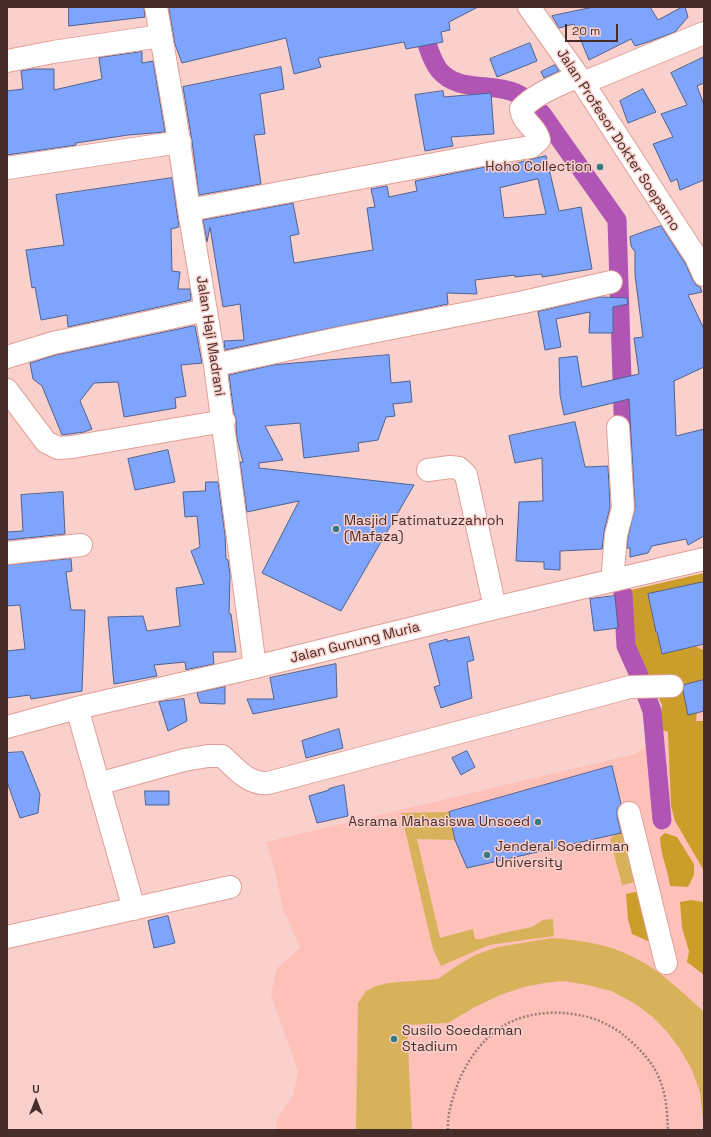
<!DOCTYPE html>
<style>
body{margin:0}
#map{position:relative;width:711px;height:1137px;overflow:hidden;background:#f9d0cb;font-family:"Space Grotesk",sans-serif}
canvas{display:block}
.frame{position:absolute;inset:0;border:8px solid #472d2a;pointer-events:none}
.north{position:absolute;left:16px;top:1081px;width:40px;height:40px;-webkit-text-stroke:3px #f9d0cb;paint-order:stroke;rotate:0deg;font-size:11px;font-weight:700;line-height:16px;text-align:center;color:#472d2a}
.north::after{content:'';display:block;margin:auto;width:14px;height:18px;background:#472d2a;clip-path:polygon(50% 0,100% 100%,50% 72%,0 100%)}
.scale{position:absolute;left:565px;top:24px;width:53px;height:18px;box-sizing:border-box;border:2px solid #472d2a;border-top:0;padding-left:5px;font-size:12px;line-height:14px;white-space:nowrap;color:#472d2a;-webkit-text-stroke:3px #f9d0cb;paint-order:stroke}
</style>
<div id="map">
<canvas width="711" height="1137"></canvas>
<div class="frame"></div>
<div class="north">U</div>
<div class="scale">20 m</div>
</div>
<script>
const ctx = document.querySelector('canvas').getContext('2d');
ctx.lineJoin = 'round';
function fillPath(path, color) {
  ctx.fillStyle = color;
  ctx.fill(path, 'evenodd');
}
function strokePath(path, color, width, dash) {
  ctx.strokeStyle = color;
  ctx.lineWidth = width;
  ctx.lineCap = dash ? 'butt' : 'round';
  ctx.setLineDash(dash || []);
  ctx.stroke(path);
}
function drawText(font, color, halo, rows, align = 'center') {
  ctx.font = font + ' "Space Grotesk",sans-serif';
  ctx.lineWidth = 3;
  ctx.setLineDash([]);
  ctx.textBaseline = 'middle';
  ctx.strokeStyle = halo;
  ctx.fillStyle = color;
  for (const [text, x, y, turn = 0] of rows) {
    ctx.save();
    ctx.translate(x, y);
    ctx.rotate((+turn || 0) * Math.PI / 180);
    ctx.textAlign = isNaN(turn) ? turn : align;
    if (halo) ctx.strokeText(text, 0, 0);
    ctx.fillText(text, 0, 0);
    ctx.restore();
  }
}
fillPath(new Path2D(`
 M704 573V1130H276L277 1119 293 1096 298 1071 271 995 277 968 300 948 283 909 274 868 266 842 635 754 647 746 660 729 662 705 638 658 632 634 631 590Z`), '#fdc1ba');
fillPath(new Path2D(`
 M449 812 455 840 417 839 440 938 473 929 475 939H481L507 932 532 927 543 920 553 919 554 936 489 945 441 966 433 949 401 813Z
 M621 832 629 835 640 881 622 885 610 839 614 835Z
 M552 938C580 940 608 944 633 957 660 970 682 992 704 1012V1129L700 1092 692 1070 680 1049 668 1033 654 1018 634 1003 611 991 588 985 563 981 545 983 524 987 500 995 475 1007 448 1023 407 1025 412 1130H356L358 1003 366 991 376 986 388 983 438 979 455 967 475 955 498 947Z`), '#d8b25a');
fillPath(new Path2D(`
 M704 573V582L648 594 656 632 659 639 662 654 695 646 703 650 704 653V680L682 686 688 714 697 713 696 721H704V871L675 821 671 806 668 732 660 729 662 705 638 658 632 634 631 590Z
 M665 833 677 837 694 864V875L688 887 670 886C668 869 660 854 660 837Z
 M640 891 650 942 632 934 628 919 626 894Z
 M691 900 703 902 704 904V975L687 962 689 951 682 928 680 902Z`), '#cb9e2b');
strokePath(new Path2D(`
 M416 7C422 25 428 56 439 70 458 93 491 82 516 93 526 97 534 105 542 114L617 220 624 443
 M623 594 626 646 638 673 652 711 662 820`), '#b055b4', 19);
const building = new Path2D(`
 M69 7H144L145 17 69 26Z
 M169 7H478L449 22 450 30 441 32 443 42 406 49 404 42 318 58 321 67 294 74 286 38 182 63 175 44Z
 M594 7H650L658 20 682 7H685L688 17 675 32 648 42 635 46 631 39 589 60 574 24 559 28 552 16Z
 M530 43 537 61 497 77 490 59Z
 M142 52V63L153 61 165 132 128 135 76 143V145L7 155V91L23 89 21 71 32 69H54V90L102 79 99 58Z
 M704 57V83L697 86 704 105V180L680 190 677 179 671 182 653 144 673 137 661 114 687 105 671 73Z
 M555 65 559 71 544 78 541 72Z
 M281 67 284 89 260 94 265 134 254 135 261 184 199 195 192 141 183 87Z
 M643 89 656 112 628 123 620 101Z
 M443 91 444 97 491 93 494 134 451 137 453 146 425 151 415 95Z
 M546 156 559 211 581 207 592 269 542 277V274L515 277V275L475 280 477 294 447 293 448 304 225 350 224 341 244 340 240 304 223 307 210 227 207 242 203 220 293 203 299 234 290 236 294 263 373 250 367 208 375 207 371 189 387 186 389 197 417 191 415 181 500 164V167ZM538 179 546 214 504 218 500 188Z
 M172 178 179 227 171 229 172 271 180 272 178 289H190L191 300 68 327 67 315 41 320 35 287 32 288 26 250 64 245 56 195Z
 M661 226 685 263 693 280 696 285 700 287 702 292 688 295 704 329V367L674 381 676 436 704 429V536L688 545 686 539 652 546 648 553 630 557V548H627L628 537 635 507 629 399 564 415 560 395 559 358 577 356 582 387 639 374 634 338 643 337 635 275V252L631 246 630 237Z
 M600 297 627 298 628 304 613 307V333H589L590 312 556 319 561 347 545 350 538 312Z
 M193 326H195L202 363 181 365 186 396 175 398 176 408 124 417 118 382 94 383 80 401 92 429 84 432 62 435 42 386 33 379 30 363 56 355Z
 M389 355 391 383 410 381 412 402 393 404 395 416 386 417 378 440 358 443 359 451 304 458 300 423 265 426 283 460 259 463V468L414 485 341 611 262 573 299 501 247 512 240 462H243L237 439 236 425V419L234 414 229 375 273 365Z
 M575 422 585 467 608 466 610 507 604 532 602 549 560 551V570L544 569V562L516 561 519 502 543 501 542 458 515 463 509 436Z
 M168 450 175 482 135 490 128 459Z
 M206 482H218L225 535 226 559 228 560 230 575 229 613 231 614 236 652H213L214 664 189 669 186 670 185 662 154 665 157 676 114 684 108 617 143 616 147 631 180 626 176 588 204 584 191 551 200 547 197 516 185 517 183 492 205 491Z
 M63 492 65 534 7 540V532L23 531 21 495Z
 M71 559 72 571 66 572 71 610H85L82 691 31 699 30 695 7 698V651L25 649 20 605 7 606V565Z
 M704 582V644L662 654 657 632H656L648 594Z
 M615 596 618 628 594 631 590 599Z
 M469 637 474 660 467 662 472 698 441 708 434 687 440 685 429 644 447 639V641Z
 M336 664 337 697 253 714 247 699H274L270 678Z
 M704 680V711L688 715 683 691 684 685Z
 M225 687V704L200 703 197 693Z
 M184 699 187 721 168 731 159 702Z
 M339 729 343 748 306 758 302 741Z
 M467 751 475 767 461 775 452 758Z
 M23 752 40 794 38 813 20 818 7 782V753Z
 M612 766 621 804 617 809V816L621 833 467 868 455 840 449 812Z
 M344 785 348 816 317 823 309 796 329 790V789Z
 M145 791H169V805H146Z
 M168 916 175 943 154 948 148 921Z`);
fillPath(building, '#7fa4fd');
strokePath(building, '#4e6291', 1);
const minor = new Path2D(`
 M156 7 176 122 189 210 215 365 255 667
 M529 7 583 83 696 257 704 275
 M7 61 53 52 161 36
 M583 83 704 33
 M7 168 180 142
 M189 210 493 153 531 147 539 140C536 126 523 124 521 109 536 93 559 85 578 76
 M7 357 53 343 206 310
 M215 365 341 338 524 302 611 282
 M7 390 46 442 58 448 72 447 224 421
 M428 470 450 467 459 468 466 475 495 608
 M7 553 81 545
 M615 580 613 570 616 535 623 508 618 427
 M77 708 134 909
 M7 727 77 708 255 667 495 608 704 559
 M98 784 184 760 208 756H222C236 768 248 785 268 783L630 687 672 686
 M629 813 666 963
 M7 937 230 887`);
strokePath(minor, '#e09f98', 24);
strokePath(new Path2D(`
 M448 1130C447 1114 453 1097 458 1083 467 1061 482 1039 503 1026 532 1008 579 1009 608 1025 623 1032 646 1054 654 1068 666 1088 667 1108 668 1130`), '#9d7c78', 2.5, [2, 2]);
strokePath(minor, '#fff', 22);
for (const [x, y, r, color] of [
 [600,167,4,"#337b83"],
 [336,529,4,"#337b83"],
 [538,822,4,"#337b83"],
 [487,855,4,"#337b83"],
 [394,1039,4,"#337b83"]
]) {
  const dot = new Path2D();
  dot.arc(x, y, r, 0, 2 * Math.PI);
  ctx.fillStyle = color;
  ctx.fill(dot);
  strokePath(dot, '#f9d0cb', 1.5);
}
drawText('14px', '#472d2a', '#f9d0cb', [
 ["Jalan Profesor Dokter Soeparno",618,140,57],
 ["Jalan Haji Madrani",210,336,81],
 ["Jalan Gunung Muria",355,643,-14]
]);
drawText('14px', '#472d2a', '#f9d0cb', [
 ["Hoho Collection",592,167,"right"],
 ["Masjid Fatimatuzzahroh",344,521],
 ["(Mafaza)",344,537],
 ["Asrama Mahasiswa Unsoed",530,822,"right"],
 ["Jenderal Soedirman",495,847],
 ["University",495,863],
 ["Susilo Soedarman",402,1031],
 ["Stadium",402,1047]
], 'left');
</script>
